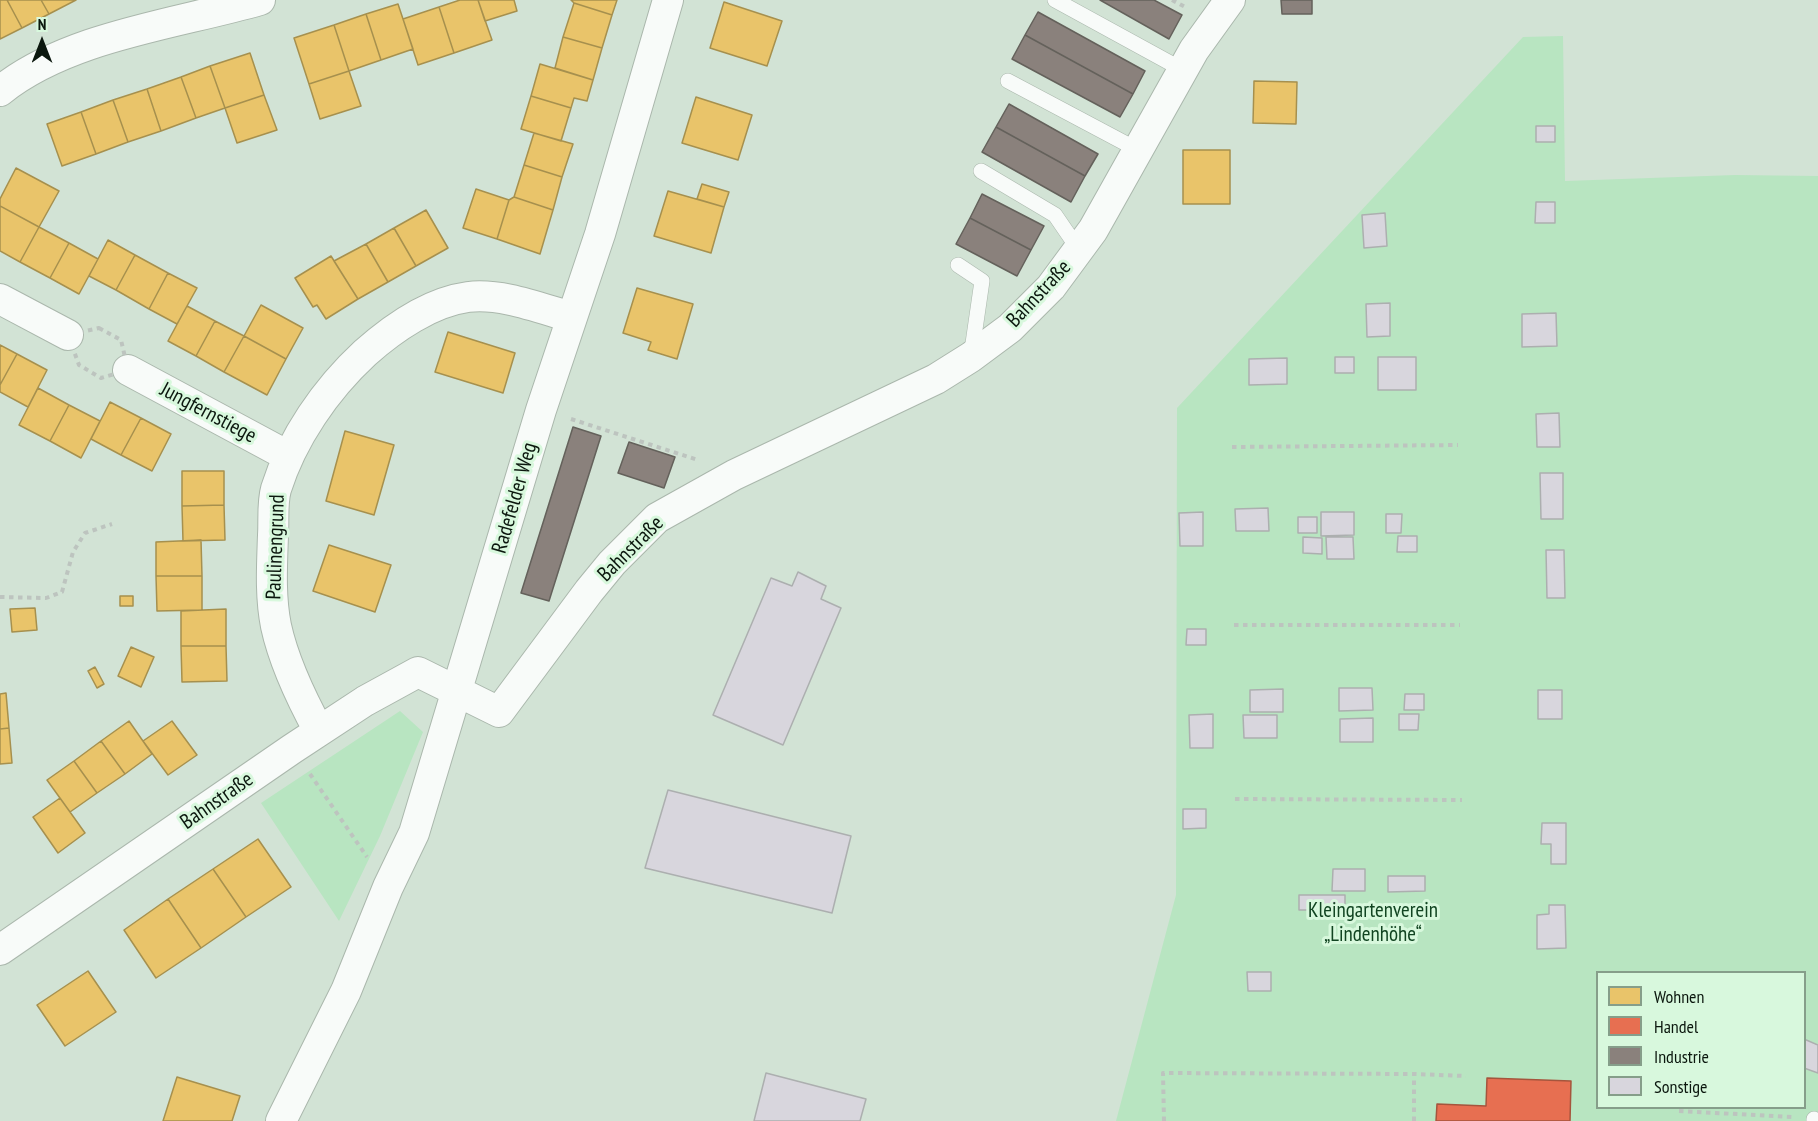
<!DOCTYPE html>
<meta charset="utf-8">
<style>
body{margin:0}
#map{position:relative;width:1818px;height:1121px;overflow:hidden;background:#d2e3d5;font-family:"PT Sans Narrow",sans-serif}
canvas{display:block}
.legend{position:absolute;left:1596px;top:971px;width:210px;height:138px;box-sizing:border-box;background:#d8f8dd;border:2px solid #869e8a;margin:0;padding:8px 10px;list-style:none;font-size:18px;color:#0b170e}
.legend li{display:flex;align-items:center;gap:12px;height:30px}
.legend b{width:30px;border:2px solid #869e8a}
.north{position:absolute;left:12px;top:12px;width:60px;height:60px;-webkit-text-stroke:4px #d8f8dd;paint-order:stroke;rotate:0deg;font-size:16px;font-weight:700;line-height:24px;text-align:center;color:#0b170e}
.north::after{content:'';display:block;margin:auto;width:21px;height:27px;background:#0b170e;clip-path:polygon(50% 0,100% 100%,50% 72%,0 100%)}
</style>
<div id="map">
<canvas width="1818" height="1121"></canvas>
<ul class="legend">
<li><b style="height:16px;background:#e9c46a"></b>Wohnen</li>
<li><b style="height:16px;background:#e76f51"></b>Handel</li>
<li><b style="height:16px;background:#8a817c"></b>Industrie</li>
<li><b style="height:16px;background:#d8d6dd"></b>Sonstige</li>
</ul>
<div class="north">N</div>
</div>
<script>
const ctx = document.querySelector('canvas').getContext('2d');
ctx.lineJoin = 'round';
function fillPath(path, color) {
  ctx.fillStyle = color;
  ctx.fill(path, 'evenodd');
}
function strokePath(path, color, width, dash) {
  ctx.strokeStyle = color;
  ctx.lineWidth = width;
  ctx.lineCap = dash ? 'butt' : 'round';
  ctx.setLineDash(dash || []);
  ctx.stroke(path);
}
function drawText(font, color, halo, rows, align = 'center') {
  ctx.font = font + ' "PT Sans Narrow",sans-serif';
  ctx.lineWidth = 6;
  ctx.setLineDash([]);
  ctx.textBaseline = 'middle';
  ctx.strokeStyle = halo;
  ctx.fillStyle = color;
  for (const [text, x, y, turn = 0] of rows) {
    ctx.save();
    ctx.translate(x, y);
    ctx.rotate((+turn || 0) * Math.PI / 180);
    ctx.textAlign = isNaN(turn) ? turn : align;
    if (halo) ctx.strokeText(text, 0, 0);
    ctx.fillText(text, 0, 0);
    ctx.restore();
  }
}
fillPath(new Path2D(`
 M1563 36 1565 181 1735 175 1818 176V1121H1116L1176 895 1177 408 1523 37ZM1598 972H1804V1108H1598Z
 M400 711 423 732 380 836 339 921 261 803Z`), '#b8e5c1');
const homes = new Path2D(`
 M0 0H7L22 28 0 39Z
 M7 0H41L49 14 22 28Z
 M41 0H76L49 14Z
 M460 0H478L492 40 454 53 439 7Z
 M478 0H514L517 11 485 21Z
 M571 0H617L612 15 574 3Z
 M724 2 782 21 767 66 710 48Z
 M574 3 612 15 602 48 563 37Z
 M398 4 413 49 381 60 366 14Z
 M439 7 454 53 418 65 403 19Z
 M366 14 381 60 349 71 334 25Z
 M334 25 349 71 309 84 294 38Z
 M563 37 602 48 593 80 555 68Z
 M250 53 264 95 225 108 210 66Z
 M540 64 593 80 587 101 574 98 571 108 531 96Z
 M210 66 225 108 196 118 181 77Z
 M349 71 361 106 320 119 309 84Z
 M181 77 196 118 161 131 147 89Z
 M1254 81 1297 82 1296 124 1253 123Z
 M147 89 161 131 128 142 113 100Z
 M264 95 277 130 237 143 225 108Z
 M531 96 571 108 561 141 521 129Z
 M696 97 752 115 738 160 682 143Z
 M113 100 128 142 96 154 81 112Z
 M81 112 96 154 62 166 47 124Z
 M534 133 573 144 562 177 524 165Z
 M1183 150H1230V204H1183Z
 M524 165 562 177 553 210 514 197Z
 M16 168 59 191 39 227 0 206V199Z
 M702 184 729 192 724 207 697 199Z
 M476 189 509 200 497 239 463 228Z
 M668 191 724 207 711 253 654 236Z
 M514 197 553 210 540 254 497 239 509 200Z
 M0 206 39 227 20 262 0 251Z
 M426 210 448 248 416 266 394 228Z
 M39 227 69 243 50 278 20 262Z
 M394 228 416 266 388 282 366 244Z
 M108 240 135 255 116 290 89 276Z
 M69 243 98 259 79 294 50 278Z
 M366 244 388 282 358 299 334 261Z
 M135 255 168 273 149 309 116 290Z
 M331 256 358 299 326 319 317 305 313 307 295 278Z
 M168 273 197 288 177 324 149 309Z
 M637 288 693 304 677 359 648 350 651 342 623 333Z
 M261 305 303 328 286 359 244 336Z
 M187 306 215 321 196 356 168 341Z
 M215 321 244 336 224 372 196 356Z
 M448 332 515 353 503 393 435 372Z
 M244 336 286 359 267 395 224 372Z
 M0 345 17 354 0 385Z
 M17 354 47 370 28 407 0 392V385Z
 M38 388 69 405 50 441 19 425Z
 M110 402 141 418 121 455 91 439Z
 M69 405 100 421 81 458 50 441Z
 M141 418 171 434 152 471 121 455Z
 M345 431 394 445 374 515 326 501Z
 M182 471H224V505L182 506Z
 M224 505 225 540 183 541 182 506Z
 M201 540 202 576H156V542Z
 M329 545 391 565 375 612 313 591Z
 M156 576H202V610L157 611Z
 M120 596H133V606H120Z
 M35 608 37 630 12 632 10 609Z
 M226 609V646H181V611Z
 M181 646H226L227 681 182 682Z
 M131 647 154 657 141 687 118 676Z
 M95 667 104 684 97 688 88 671Z
 M6 693 9 728 0 729V694Z
 M129 721 152 754 125 774 101 741Z
 M172 721 197 755 168 775 143 741Z
 M9 728 12 763 0 764V729Z
 M101 741 125 774 97 793 74 761Z
 M74 761 97 793 70 812 47 780Z
 M60 798 85 833 58 853 33 817Z
 M258 839 291 887 246 917 213 869Z
 M213 869 246 917 201 948 168 899Z
 M168 899 201 948 156 978 124 930Z
 M88 971 116 1012 65 1046 37 1005Z
 M177 1077 240 1096 232 1121H163Z`);
fillPath(homes, '#e9c46a');
strokePath(homes, '#a6904e', 1.5);
const shops = new Path2D(`
 M1487 1078 1571 1081 1570 1121H1436L1437 1104 1486 1106Z`);
fillPath(shops, '#e76f51');
strokePath(shops, '#a5553d', 1.5);
const industry = new Path2D(`
 M1100 0H1154L1182 15 1169 39Z
 M1281 0H1312V14H1282Z
 M1038 12 1145 71 1133 94 1025 35Z
 M1025 35 1133 94 1120 117 1012 59Z
 M1009 104 1098 154 1085 176 996 127Z
 M996 127 1085 176 1071 202 982 152Z
 M982 194 1044 226 1031 250 970 218Z
 M970 218 1031 250 1017 276 956 244Z
 M573 427 601 436 549 601 521 593Z
 M629 442 675 457 664 488 618 473Z`);
fillPath(industry, '#8a817c');
strokePath(industry, '#64615b', 1.5);
const building = new Path2D(`
 M1536 126H1555V142H1536Z
 M1536 202H1555V223H1535Z
 M1385 213 1387 246 1364 248 1362 215Z
 M1390 303V336L1367 337 1366 304Z
 M1556 313 1557 346 1522 347V314Z
 M1335 357H1354V373H1335Z
 M1378 357H1416V390H1378Z
 M1287 358V384L1249 385V359Z
 M1559 413 1560 447H1537L1536 414Z
 M1540 473H1563V519H1541Z
 M1268 508 1269 531H1236L1235 509Z
 M1203 512V546H1180L1179 513Z
 M1321 512H1354V535L1321 536Z
 M1386 514H1402L1401 533H1386Z
 M1298 517H1317V533H1298Z
 M1398 536H1417V552H1397Z
 M1303 537 1322 538V554L1303 553Z
 M1326 537H1353L1354 559H1327Z
 M1546 550H1564L1565 598H1547Z
 M798 572 826 586 821 599 841 608 783 745 713 715 771 578 792 586Z
 M1187 629H1206V645H1186Z
 M1339 688H1372L1373 710 1339 711Z
 M1283 689V712H1250V690Z
 M1538 690H1562V719H1538Z
 M1405 694H1424V710H1404Z
 M1213 714V748H1190L1189 715Z
 M1399 714H1419L1418 730H1399Z
 M1243 715H1277V738H1244Z
 M1373 718V742H1340V719Z
 M668 790 851 836 832 913 645 868Z
 M1183 809H1206V828L1183 829Z
 M1542 823H1566V864H1551V844H1541Z
 M1333 869H1365V891H1332Z
 M1388 876H1425V891L1388 892Z
 M1299 895H1345V910H1299Z
 M1549 905H1565L1566 948 1537 949V915L1549 914Z
 M1247 972H1271V991H1248Z
 M1804 1039 1818 1045V1073L1804 1068Z
 M766 1073 866 1099 860 1121H754Z`);
fillPath(building, '#d8d6dd');
strokePath(building, '#acafaf', 1.5);
const lane = new Path2D(`
 M1055 0 1183 70
 M1008 81 1138 150
 M981 171 1055 215 1079 250
 M958 265 982 281 971 357
 M1814 1121V1119`);
const street = new Path2D(`
 M0 91C68 36 177 24 260 0
 M0 299 68 335
 M128 370 288 456
 M319 731C301 698 284 663 276 626 270 596 272 565 273 535 274 520 272 503 276 489 292 438 326 389 365 353 393 328 431 302 468 297 502 293 539 308 571 317
 M0 950 292 749 365 701 418 672 499 712 589 591 612 563 657 518 734 475 936 379 971 357 1010 328 1051 287 1093 230 1194 50 1230 0
 M281 1121 346 991 388 887 414 833 541 410 600 234 668 0`);
strokePath(lane, '#aab7ac', 16);
strokePath(street, '#aab7ac', 32);
strokePath(new Path2D(`
 M1172 0 1187 8
 M99 328 121 340 128 370 101 378 79 365 68 335Z
 M571 419 698 460
 M1232 447 1458 445
 M0 597 46 598 62 592 73 552 85 533 112 524
 M1234 625H1460
 M310 774 367 857
 M1235 799 1462 800
 M1679 1111 1792 1117
 M1164 1121 1163 1073 1414 1074
 M1414 1121V1074L1466 1076`), '#bdc4bf', 4, [4.5, 4.5]);
strokePath(lane, '#f8fbf9', 15);
strokePath(street, '#f8fbf9', 30);
drawText('21px', '#0b170e', '#d8f8dd', [
 ["Bahnstraße",1039,294,-47],
 ["Jungfernstiege",208,413,28],
 ["Radefelder Weg",515,498,-74],
 ["Paulinengrund",276,547,-88],
 ["Bahnstraße",631,549,-45],
 ["Bahnstraße",217,801,-35]
]);
drawText('21px', '#114421', '#d8f8dd', [
 ["Kleingartenverein",1373,911],
 ["„Lindenhöhe“",1373,935]
]);
</script>
